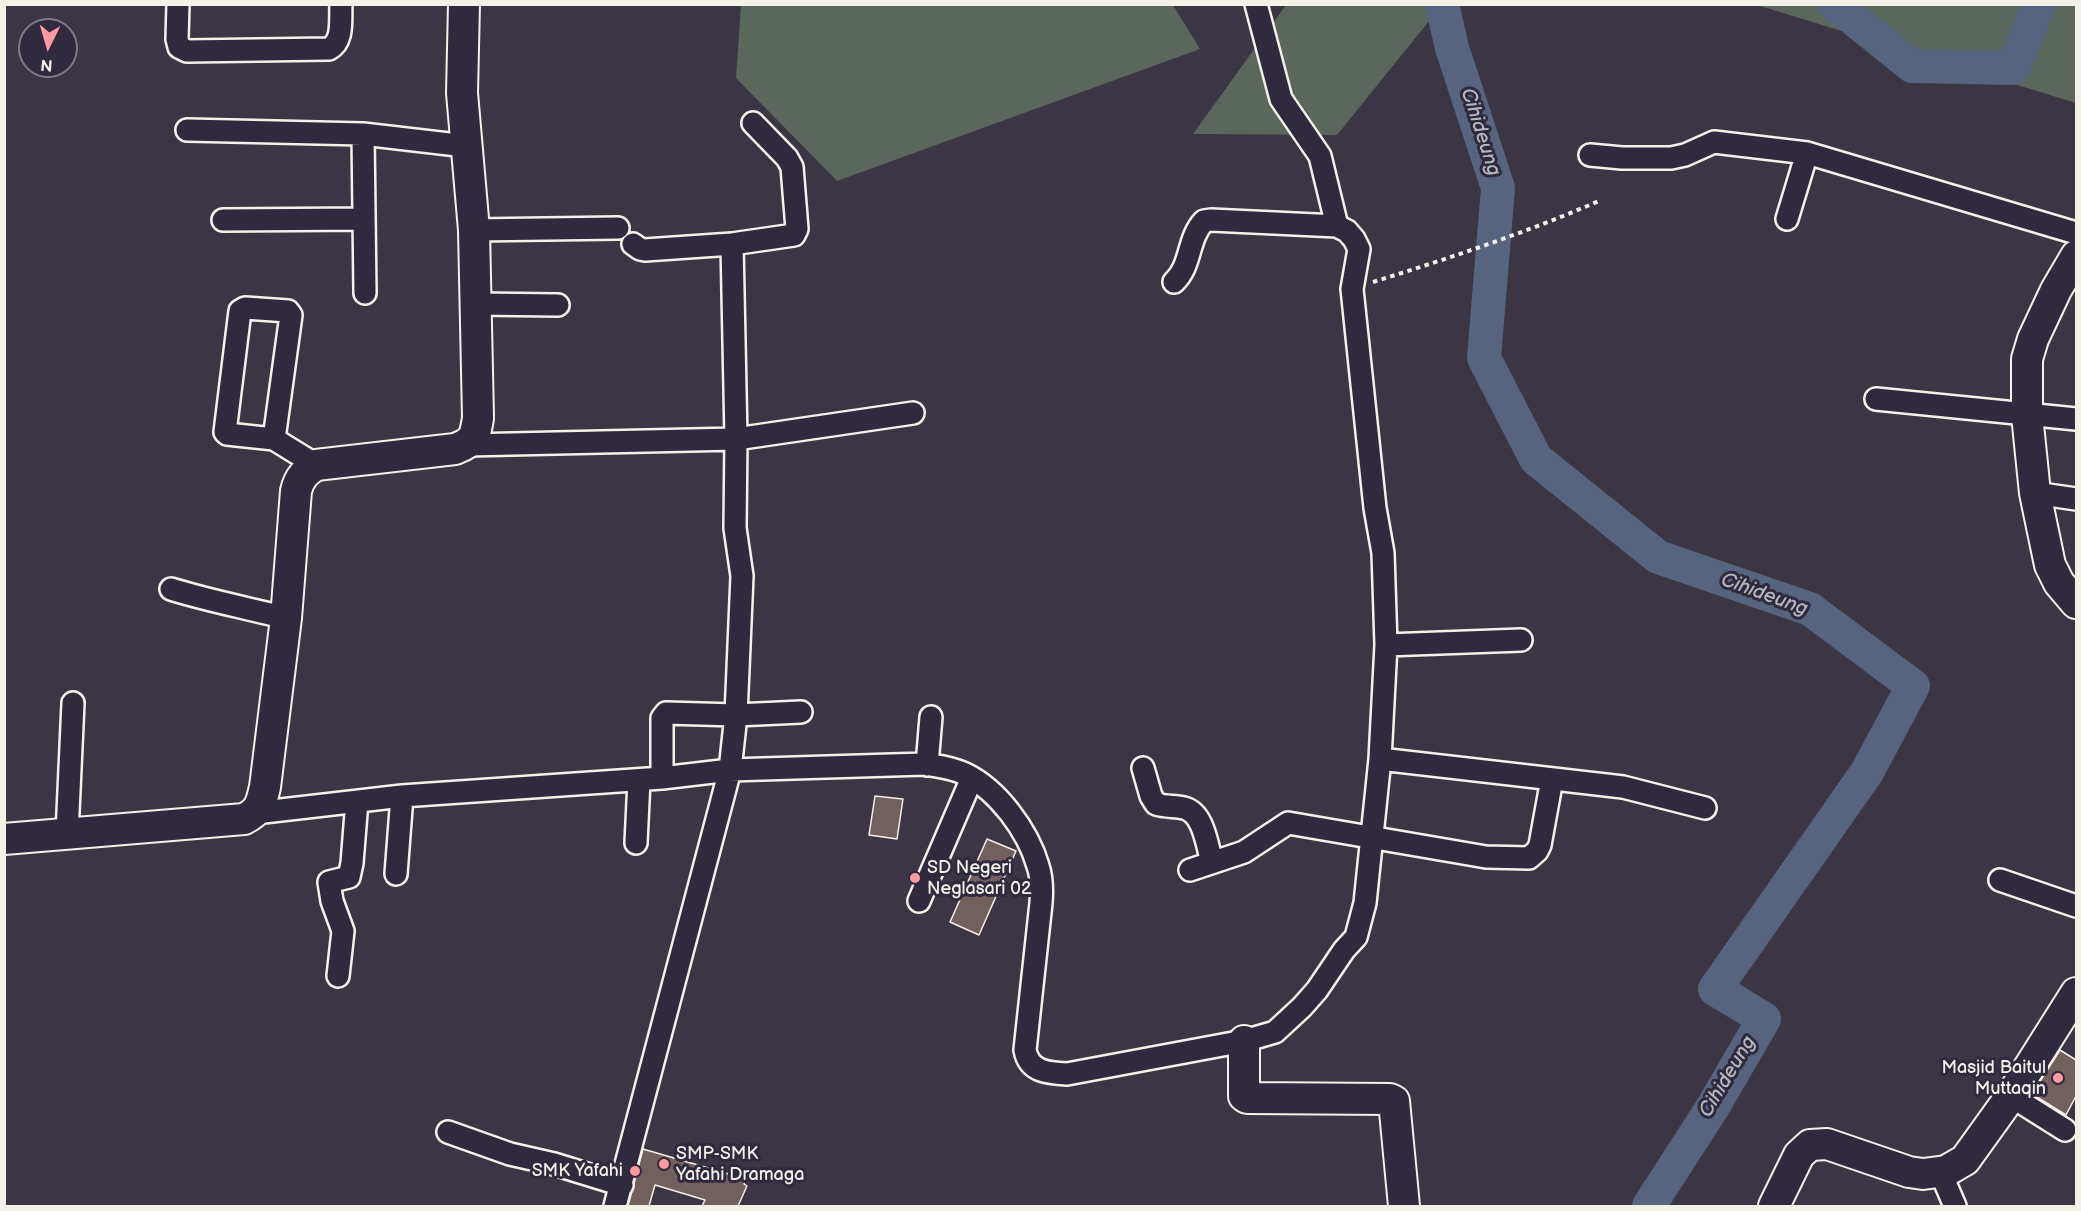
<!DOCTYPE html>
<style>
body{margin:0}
#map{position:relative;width:2081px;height:1211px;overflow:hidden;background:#3c3544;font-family:"Balsamiq Sans",sans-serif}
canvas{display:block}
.frame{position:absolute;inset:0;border:6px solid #f4f1e8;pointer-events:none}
.north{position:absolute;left:18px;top:18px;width:60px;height:60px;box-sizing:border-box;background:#2f2a3d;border:2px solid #7e7a81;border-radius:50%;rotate:185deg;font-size:16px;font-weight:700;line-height:24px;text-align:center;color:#f4f1e8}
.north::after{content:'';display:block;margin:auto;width:21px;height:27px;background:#ff9aa2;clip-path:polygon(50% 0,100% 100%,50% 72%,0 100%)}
</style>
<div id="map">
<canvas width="2081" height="1211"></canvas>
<div class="frame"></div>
<div class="north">N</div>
</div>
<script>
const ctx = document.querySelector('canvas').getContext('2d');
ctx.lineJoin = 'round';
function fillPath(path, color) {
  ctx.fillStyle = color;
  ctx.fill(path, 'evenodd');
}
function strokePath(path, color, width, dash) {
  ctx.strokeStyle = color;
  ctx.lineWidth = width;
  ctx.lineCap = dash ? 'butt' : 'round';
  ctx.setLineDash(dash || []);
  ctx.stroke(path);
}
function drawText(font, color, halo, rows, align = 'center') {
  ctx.font = font + ' "Balsamiq Sans",sans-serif';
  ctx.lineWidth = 6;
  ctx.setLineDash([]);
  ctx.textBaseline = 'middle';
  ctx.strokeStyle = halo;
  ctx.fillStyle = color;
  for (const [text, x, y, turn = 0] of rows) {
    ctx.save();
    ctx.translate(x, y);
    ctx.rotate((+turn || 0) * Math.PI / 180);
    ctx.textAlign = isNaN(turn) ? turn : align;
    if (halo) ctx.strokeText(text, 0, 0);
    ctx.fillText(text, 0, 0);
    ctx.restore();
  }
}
fillPath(new Path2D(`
 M741 5H1173L1200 49 837 181 736 78Z
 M1286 5H1442L1337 135 1193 134Z
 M1757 5H2076V103Z`), '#5b675c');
strokePath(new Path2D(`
 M1442 4 1452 48 1498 188 1484 358 1536 459 1658 557 1810 609 1913 686 1867 772 1715 989 1764 1019 1714 1105 1649 1206
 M1835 4 1912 66 2013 68 2039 4`), '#576480', 34);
const building = new Path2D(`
 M875 796 903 799 897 839 869 835Z
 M987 839 1016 851 979 935 950 922Z
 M2060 1050 2076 1060V1096L2066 1115 2032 1094Z
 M643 1149 746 1179 744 1184 747 1186 738 1206H702L705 1200 655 1185 649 1206H628Z`);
fillPath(building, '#72605f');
strokePath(building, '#f4f1e8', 1.5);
const street = new Path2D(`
 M178 4 177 39 179 47 187 51 329 49C344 41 340 20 341 4
 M187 130 363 134 466 146
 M363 134 365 293
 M1590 155 1622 158H1671L1685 155 1714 142 1807 153 2076 233
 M1787 219 1807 153
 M223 220 364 219
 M474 230 618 228
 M633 244 640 249 645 250 732 244 794 235 797 229 792 167 787 158 753 123
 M1174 282C1192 265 1187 239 1204 221L1211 220 1337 226
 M476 304 558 305
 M1876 399 2076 419
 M274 439 291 315 288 311 245 308 240 311 225 432 227 434 274 439 316 465
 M467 445 736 439 913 413
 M2035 493 2076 499
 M171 589C209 601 248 608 286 618
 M1386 645 1521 640
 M1380 759 1623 787 1705 808
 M927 765 931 717
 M1143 768 1151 796 1156 804C1165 807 1175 806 1184 808 1204 813 1207 846 1212 862
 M662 778V718L666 713 736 715 801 712
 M255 813 402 796 662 778 730 770 924 764C938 766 953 768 965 774 998 790 1028 831 1038 866 1042 878 1042 891 1041 903L1025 1050C1029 1072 1048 1073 1067 1074L1244 1041 1275 1032 1302 1007 1317 990 1344 950 1356 937 1365 903 1380 759 1386 645 1383 553 1375 508 1352 289 1359 249 1354 239 1347 231 1337 226 1320 156 1281 99 1256 4
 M67 834 73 703
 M636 843 639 780
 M1190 870 1244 852 1288 823 1486 857 1529 858 1537 851 1540 845 1552 779
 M396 874 402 796
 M2000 880 2076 906
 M919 901 972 778
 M338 976 343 931 332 901 329 882 349 877 352 863 357 801
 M2011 1096 2065 1130
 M448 1132 510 1154 554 1164 622 1185
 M1940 1171 1955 1206
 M615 1206 730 770 736 715 742 576 735 528 736 439 732 244`);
const secondary = new Path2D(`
 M2076 256 2056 290 2033 339 2027 359V415L2035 493 2050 565 2059 583 2076 603
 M4 839 244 819C260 811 261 804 265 787L286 618 296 491C299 478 305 472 316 465L455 449C474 442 475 437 478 418L474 230 462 93 464 4
 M1244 1041V1096L1247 1098 1390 1099 1394 1101 1404 1206
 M1774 1206 1799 1155 1810 1145 1827 1144 1909 1172 1923 1174 1946 1171 1965 1160 2011 1096 2076 993`);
strokePath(street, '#f4f1e8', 26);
strokePath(secondary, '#f4f1e8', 34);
strokePath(new Path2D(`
 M1373 282C1450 258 1525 233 1599 201`), '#f4f1e8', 4, [4.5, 4.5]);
strokePath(street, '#2f2a3d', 21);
strokePath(secondary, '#2f2a3d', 30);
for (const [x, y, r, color] of [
 [915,878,6,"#ff9aa2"],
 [2058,1078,6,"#ff9aa2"],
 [664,1164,6,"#ff9aa2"],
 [635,1171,6,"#ff9aa2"]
]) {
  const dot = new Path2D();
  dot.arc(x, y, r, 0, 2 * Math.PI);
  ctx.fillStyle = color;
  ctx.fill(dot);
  strokePath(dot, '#2f2a3d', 2);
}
drawText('18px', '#f4f1e8', '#2f2a3d', [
 ["SD Negeri",927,868],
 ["Neglasari 02",927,889],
 ["Masjid Baitul",2046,1068,"right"],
 ["Muttaqin",2046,1089,"right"],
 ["SMP-SMK",676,1154],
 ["Yafahi Dramaga",676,1175],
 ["SMK Yafahi",623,1171,"right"]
], 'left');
drawText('italic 20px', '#b5b9be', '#2f2a3d', [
 ["Cihideung",1480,132,72],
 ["Cihideung",1764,595,20],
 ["Cihideung",1728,1077,-59]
]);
</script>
